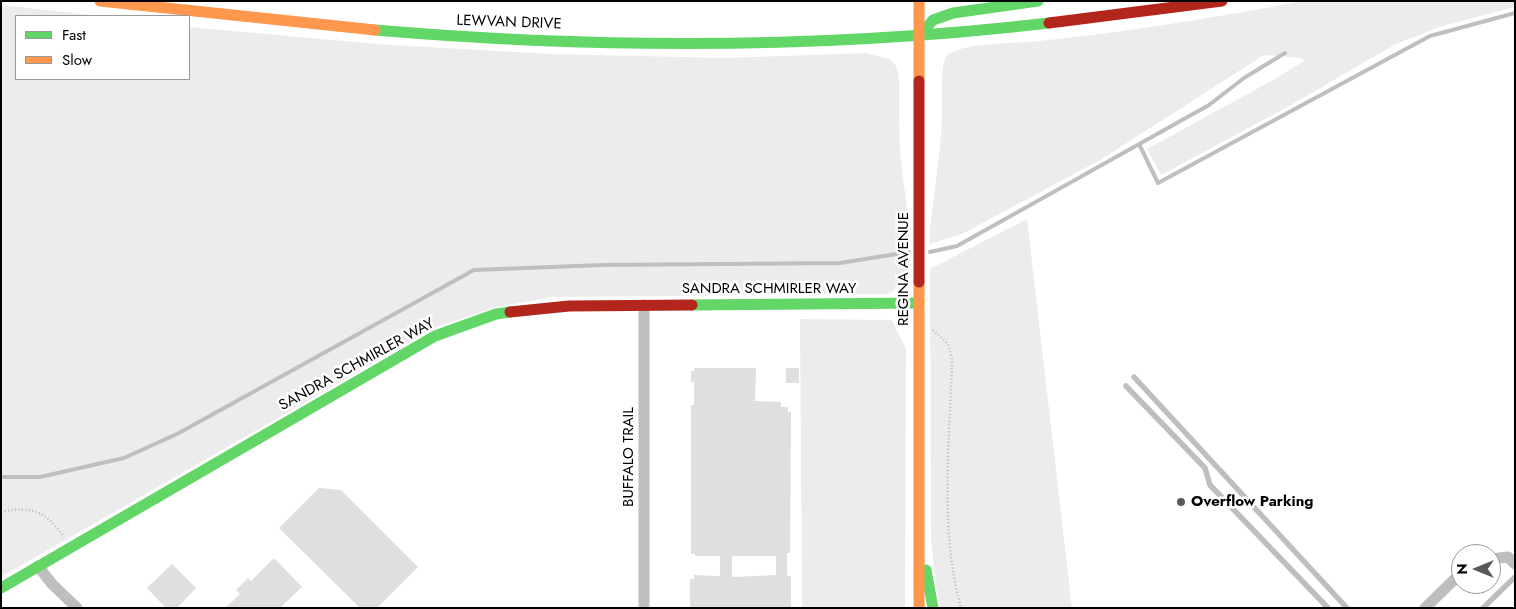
<!DOCTYPE html>
<style>
body{margin:0}
#map{position:relative;width:1516px;height:609px;overflow:hidden;background:#fff;font-family:Jost,sans-serif}
canvas{display:block}
.frame{position:absolute;inset:0;border:2px solid #000;pointer-events:none}
.legend{position:absolute;left:15px;top:15px;width:175px;height:65px;box-sizing:border-box;background:#fff;border:1px solid #999;margin:0;padding:6px 9px;list-style:none;font-size:15px;color:#000}
.legend li{display:flex;align-items:center;gap:10px;height:25px}
.legend b{width:25px;border:1px solid #999}
.north{position:absolute;left:1451px;top:544px;width:50px;height:50px;box-sizing:border-box;background:#fff;border:1px solid #999;border-radius:50%;rotate:270deg;font-size:14px;font-weight:700;line-height:20px;text-align:center;color:#000}
.north::after{content:'';display:block;margin:auto;width:18px;height:22px;background:#595959;clip-path:polygon(50% 0,100% 100%,50% 72%,0 100%)}
</style>
<div id="map">
<canvas width="1516" height="609"></canvas>
<div class="frame"></div>
<ul class="legend">
<li><b style="height:6px;background:#63d668"></b>Fast</li>
<li><b style="height:6px;background:#ff974d"></b>Slow</li>
</ul>
<div class="north">N</div>
</div>
<script>
const ctx = document.querySelector('canvas').getContext('2d');
ctx.lineJoin = 'round';
function fillPath(path, color) {
  ctx.fillStyle = color;
  ctx.fill(path, 'evenodd');
}
function strokePath(path, color, width, dash) {
  ctx.strokeStyle = color;
  ctx.lineWidth = width;
  ctx.lineCap = dash ? 'butt' : 'round';
  ctx.setLineDash(dash || []);
  ctx.stroke(path);
}
function drawText(font, color, halo, rows, align = 'center') {
  ctx.font = font + ' Jost,sans-serif';
  ctx.lineWidth = 5;
  ctx.setLineDash([]);
  ctx.textBaseline = 'middle';
  ctx.strokeStyle = halo;
  ctx.fillStyle = color;
  for (const [text, x, y, turn = 0] of rows) {
    ctx.save();
    ctx.translate(x, y);
    ctx.rotate((+turn || 0) * Math.PI / 180);
    ctx.textAlign = isNaN(turn) ? turn : align;
    if (halo) ctx.strokeText(text, 0, 0);
    ctx.fillText(text, 0, 0);
    ctx.restore();
  }
}
fillPath(new Path2D(`
 M1303 1H1515V7L1439 27 1394 45 1291 105 1161 175 1147 149 1275 79 1304 61 1302 58 1264 55 1100 160 962 234 929 244C932 199 942 154 942 109 943 96 940 67 946 57 955 43 1014 43 1030 42 1122 33 1213 18 1303 1Z
 M1 5 100 16H16V79H189V27L376 44 550 54 725 58 866 53 890 59 896 66 899 76C899 100 899 124 900 149 903 192 916 239 906 282L888 294 552 297 497 307 436 327 1 577Z
 M1027 219 1072 608H941L936 588 931 537 930 269Z
 M800 319 892 320 906 349 905 608H802Z`), '#ececec');
strokePath(new Path2D(`
 M1139 144 1158 183 1430 36 1515 13
 M930 252 957 246 1209 105 1244 78 1285 53
 M1 477H40L124 458 177 434 474 270 603 265 840 263 909 252`), '#bfbfbf', 4);
fillPath(new Path2D(`
 M694 368H756L755 401 781 402V407H788V412H791L790 553H787V574L788 576H791V608H690V579H694V575L720 576V556H695V554H691V405H694V382H691V371H694ZM734 556H776V575L732 577V557Z
 M786 368H799V383H786Z
 M319 488 341 490 418 567 377 608H360L279 528Z
 M274 558 302 587 280 608H225L240 594 236 590 248 578 251 581Z
 M172 564 196 588 177 608H166L147 588Z`), '#dfdfdf');
strokePath(new Path2D(`
 M933 330 948 344 952 359C950 440 939 528 961 608
 M1 512C33 505 46 512 64 537`), '#b9b9b9', 2.5, [1, 2.5]);
strokePath(new Path2D(`
 M1134 377 1347 608
 M1126 386 1205 468 1210 485 1328 608
 M1483 608 1515 577`), '#bebebe', 5.5);
strokePath(new Path2D(`
 M644 305V608
 M1491 559 1508 557 1515 564
 M38 566 52 584 77 608
 M1425 608 1461 573`), '#bebebe', 11);
strokePath(new Path2D(`
 M375 30C598 49 826 49 1049 23
 M919 36 933 20 953 13 1038 1
 M692 305 919 303
 M926 570 933 608
 M1 588 435 336 496 314 510 312`), '#63d668', 11);
strokePath(new Path2D(`
 M100 1 375 30
 M919 1V81
 M919 282V608`), '#ff974d', 11);
strokePath(new Path2D(`
 M1049 23 1222 1
 M919 81V282
 M510 312 569 306 692 305`), '#b3261e', 11);
for (const [x, y, r, color] of [
 [1181,502,5,"#595959"]
]) {
  const dot = new Path2D();
  dot.arc(x, y, r, 0, 2 * Math.PI);
  ctx.fillStyle = color;
  ctx.fill(dot);
  strokePath(dot, '#fff', 2);
}
drawText('15px', '#000', '#fff', [
 ["LEWVAN DRIVE",509,23,2],
 ["REGINA AVENUE",904,269,-90],
 ["SANDRA SCHMIRLER WAY",769,289],
 ["SANDRA SCHMIRLER WAY",357,365,-29],
 ["BUFFALO TRAIL",629,457,-90]
]);
drawText('bold 15px', '#000', '#fff', [
 ["Overflow Parking",1191,502]
], 'left');
</script>
